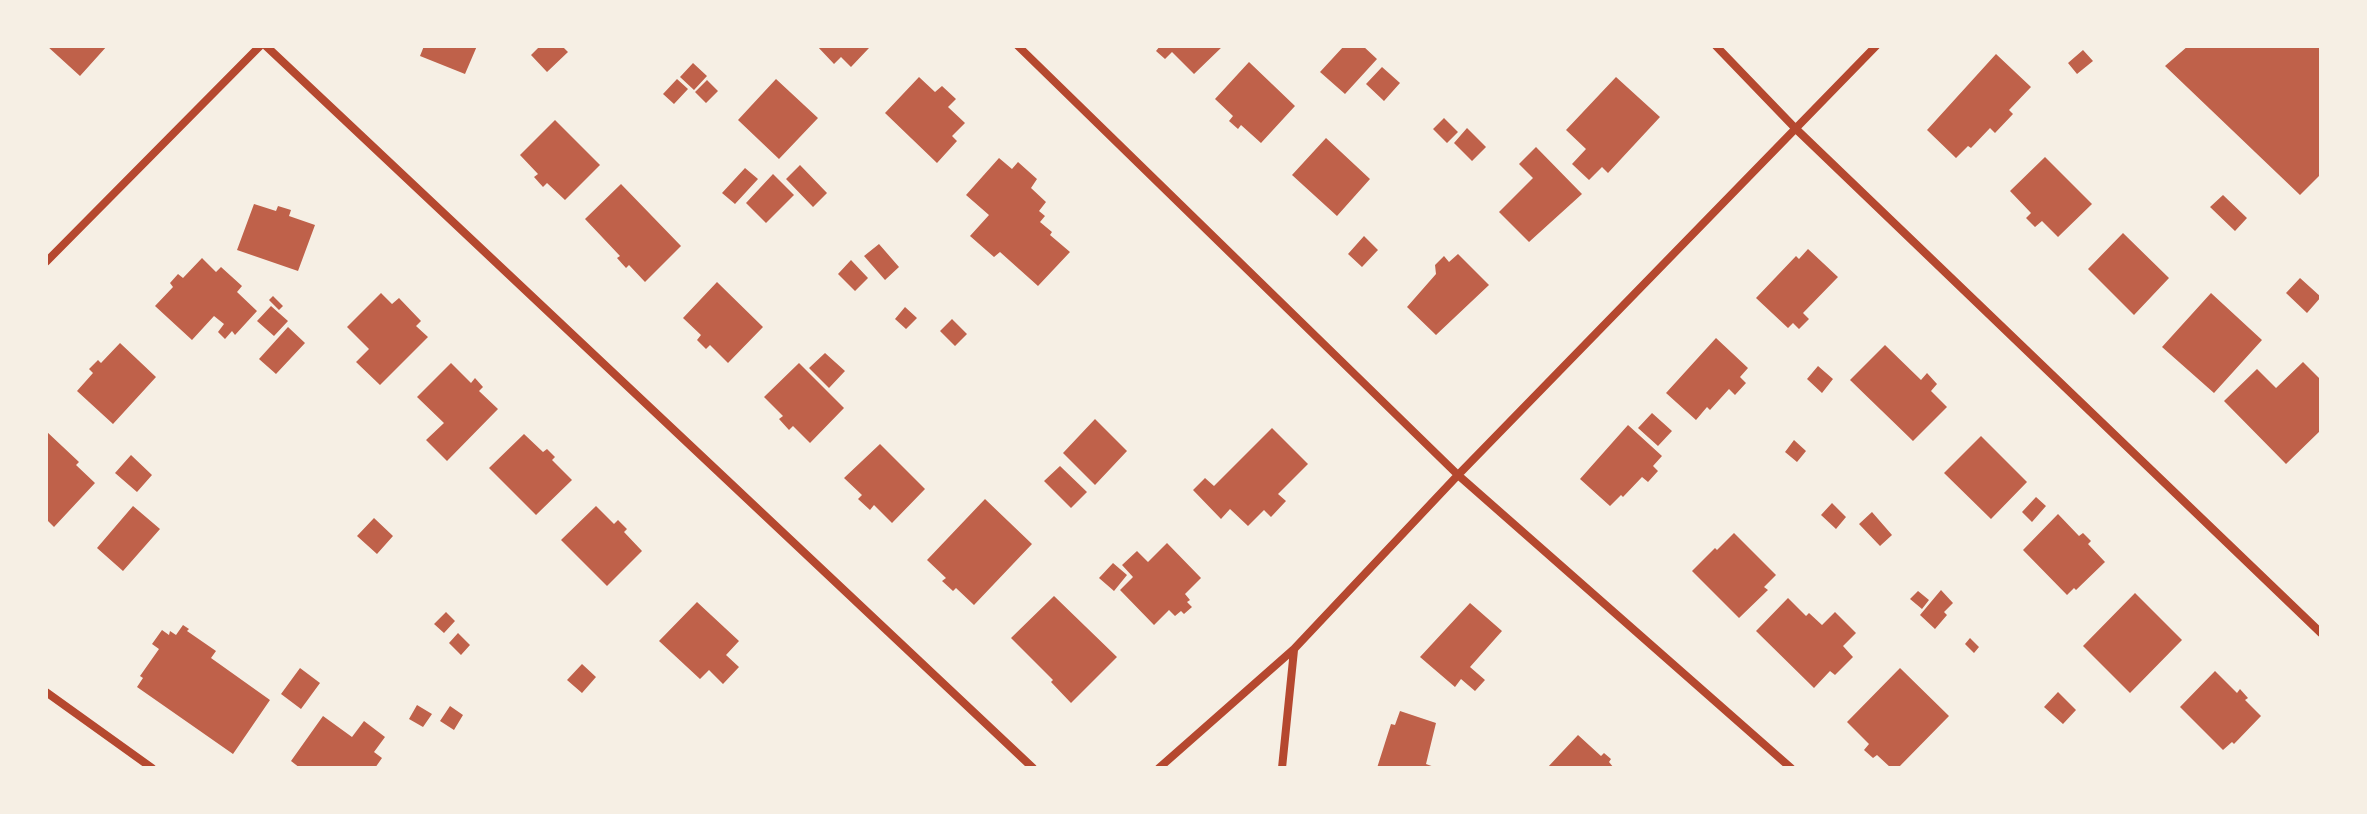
<!DOCTYPE html>
<style>
body{margin:0}
#map{position:relative;width:2367px;height:814px;overflow:hidden;background:#f6efe4;font-family:Mulish,sans-serif}
canvas{display:block}
.frame{position:absolute;inset:0;border:48px solid #f6efe4;pointer-events:none}
</style>
<div id="map">
<canvas width="2367" height="814"></canvas>
<div class="frame"></div>
</div>
<script>
const ctx = document.querySelector('canvas').getContext('2d');
ctx.lineJoin = 'round';
function fillPath(path, color) {
  ctx.fillStyle = color;
  ctx.fill(path, 'evenodd');
}
function strokePath(path, color, width, dash) {
  ctx.strokeStyle = color;
  ctx.lineWidth = width;
  ctx.lineCap = dash ? 'butt' : 'round';
  ctx.setLineDash(dash || []);
  ctx.stroke(path);
}
fillPath(new Path2D(`
 M47 46H107L80 76Z
 M424 46H477L465 74 420 56Z
 M540 46H562L568 52 547 72 531 55Z
 M817 46H867L869 48 851 67 841 57 834 64Z
 M1160 46H1223L1194 74 1172 52 1165 59 1156 51Z
 M1344 46H1363L1377 59 1345 94 1320 72Z
 M2188 46H2321V174L2300 195 2165 66Z
 M2083 50 2093 61 2077 74 2068 63Z
 M1996 54 2031 87 2009 110 2013 114 1995 133 1990 128 1971 148 1968 146 1956 158 1927 130Z
 M1249 62 1295 106 1261 143 1241 125 1238 129 1229 121 1233 116 1215 99Z
 M693 63 707 76 694 90 680 77Z
 M1382 67 1400 83 1384 101 1366 84Z
 M919 77 935 92 942 86 956 99 948 107 965 123 952 136 957 141 937 163 885 113Z
 M1616 77 1660 117 1608 173 1602 167 1589 180 1572 164 1586 149 1566 130Z
 M677 79 688 89 674 104 663 94Z
 M776 79 818 118 779 159 738 120Z
 M707 80 718 91 706 103 695 92Z
 M1444 118 1458 132 1447 143 1433 129Z
 M555 120 600 165 565 200 547 183 543 187 534 177 538 174 520 155Z
 M1467 128 1486 147 1472 161 1454 143Z
 M1326 138 1370 179 1337 216 1292 175Z
 M1536 147 1582 194 1529 242 1499 212 1533 178 1519 164Z
 M2045 157 2092 204 2058 237 2042 221 2035 227 2026 218 2031 213 2010 191Z
 M999 158 1012 169 1018 162 1037 179 1031 188 1046 202 1039 211 1045 216 1040 222 1052 232 1050 235 1070 252 1038 286 1000 252 994 257 970 236 989 215 966 195Z
 M800 165 827 193 813 207 786 179Z
 M745 168 758 179 735 204 722 193Z
 M773 174 794 195 766 223 746 203Z
 M621 184 681 246 645 282 629 265 626 268 617 258 620 256 585 219Z
 M2223 195 2247 218 2235 231 2210 207Z
 M254 204 276 211 278 206 291 210 289 216 315 225 298 271 237 250Z
 M2123 233 2169 278 2134 315 2088 269Z
 M1364 236 1378 250 1362 267 1348 254Z
 M879 244 899 267 885 280 864 256Z
 M1808 249 1838 277 1803 313 1809 319 1799 329 1793 323 1788 328 1756 298 1796 256 1799 259Z
 M1458 254 1489 285 1436 335 1407 307 1436 274 1435 265 1444 256 1449 262Z
 M202 258 216 272 221 267 242 286 237 292 257 311 235 335 232 331 225 339 218 332 224 324 214 316 192 340 155 306 173 287 170 283 178 274 183 278Z
 M851 260 868 278 855 291 838 274Z
 M2300 278 2321 297 2307 313 2286 293Z
 M717 282 763 327 728 363 710 345 706 349 697 340 701 335 683 318Z
 M381 293 392 304 399 298 421 321 416 326 428 337 380 385 356 362 369 349 347 327Z
 M2211 293 2262 340 2214 393 2162 347Z
 M273 296 283 306 279 310 269 300Z
 M271 306 288 321 274 336 257 321Z
 M905 307 917 318 906 329 895 319Z
 M952 319 967 334 955 346 940 331Z
 M288 327 305 343 276 374 259 359Z
 M1716 338 1748 368 1740 377 1746 383 1735 395 1729 389 1710 410 1707 407 1696 420 1666 393Z
 M120 343 156 377 113 424 77 391 93 373 89 369 98 360 101 363Z
 M1885 345 1921 380 1927 373 1937 384 1931 391 1947 407 1913 441 1850 380Z
 M825 353 845 371 829 388 809 368Z
 M2303 362 2321 380V430L2286 464 2224 401 2257 369 2276 388Z
 M451 363 471 383 475 378 483 387 479 391 498 409 447 461 426 440 444 423 417 397Z
 M799 363 844 408 810 443 793 426 789 430 779 419 783 416 764 397Z
 M1818 366 1833 379 1822 393 1807 379Z
 M1652 413 1672 431 1658 446 1638 428Z
 M1095 419 1127 451 1095 485 1063 453Z
 M1628 425 1662 456 1653 466 1658 471 1648 482 1642 477 1623 497 1621 495 1610 506 1580 479Z
 M1272 428 1308 464 1278 494 1286 501 1271 517 1264 510 1248 526 1230 509 1221 519 1193 490 1205 478 1214 486Z
 M46 431 79 462 76 465 95 483 54 527 46 519Z
 M524 434 543 452 547 449 555 457 552 460 572 480 536 515 489 468Z
 M1981 436 2027 482 1991 519 1944 473Z
 M1794 440 1806 451 1797 462 1785 452Z
 M880 444 925 489 892 523 874 505 870 510 858 499 862 495 844 478Z
 M131 455 152 475 137 492 115 473Z
 M1060 466 1087 492 1071 508 1044 481Z
 M2036 497 2046 506 2032 522 2022 512Z
 M985 499 1032 544 974 605 956 588 953 591 942 581 946 578 927 560Z
 M1832 503 1846 517 1836 529 1821 515Z
 M133 506 160 529 123 571 97 548Z
 M596 506 614 524 618 520 627 529 624 532 642 551 607 586 561 540Z
 M1872 512 1892 535 1880 546 1859 524Z
 M2058 514 2079 536 2083 533 2091 541 2088 544 2105 562 2076 590 2074 588 2067 595 2023 550Z
 M374 518 393 536 377 554 357 536Z
 M1734 533 1776 575 1764 587 1768 590 1739 618 1692 571 1715 548 1717 550Z
 M1167 543 1201 578 1185 594 1190 600 1187 602 1192 607 1184 614 1181 611 1175 616 1169 610 1154 625 1120 590 1133 577 1122 565 1137 551 1148 562Z
 M1113 563 1127 575 1114 591 1099 578Z
 M1941 590 1953 603 1944 612 1947 615 1935 629 1920 615Z
 M1918 591 1929 600 1922 609 1910 599Z
 M2135 593 2182 640 2130 693 2083 646Z
 M1054 596 1117 657 1071 703 1051 682 1053 680 1011 638Z
 M1788 598 1806 616 1809 613 1822 625 1835 612 1856 633 1843 646 1853 657 1835 675 1830 671 1814 688 1756 631Z
 M697 602 739 641 726 655 739 667 723 684 709 670 700 679 659 641Z
 M1470 603 1502 631 1470 667 1485 680 1475 691 1461 679 1455 687 1420 657Z
 M446 612 455 621 444 633 434 624Z
 M183 625 189 629 187 631 216 651 211 658 270 700 233 754 137 687 143 678 140 676 159 649 152 644 162 630 169 635 170 631 176 635Z
 M458 633 470 645 461 655 449 643Z
 M1970 638 1979 647 1974 653 1965 644Z
 M582 664 596 677 582 693 567 680Z
 M300 668 320 683 301 709 281 694Z
 M1900 668 1949 716 1898 768H1891L1877 755 1873 758 1864 750 1869 744 1847 722Z
 M2215 671 2237 693 2240 689 2248 698 2245 700 2261 716 2234 744 2232 742 2223 750 2180 707Z
 M2058 692 2076 710 2063 724 2044 707Z
 M417 705 432 714 423 727 409 719Z
 M450 706 463 715 454 730 440 721Z
 M1400 711 1436 723 1426 764 1437 768H1377L1391 724 1395 725Z
 M323 716 352 737 364 721 385 737 374 752 382 758 375 768H300L291 761Z
 M1578 735 1601 756 1604 753 1611 759 1609 762 1614 768H1547Z`), '#bf614a');
strokePath(new Path2D(`
 M266 46 1033 768
 M1018 46 1458 475 1791 768
 M1716 46 1795 128 2321 633
 M46 262 260 46
 M46 692 152 768
 M1159 768 1294 649 1458 475 1876 46
 M1282 768 1294 650`), '#b5482f', 8);
</script>
